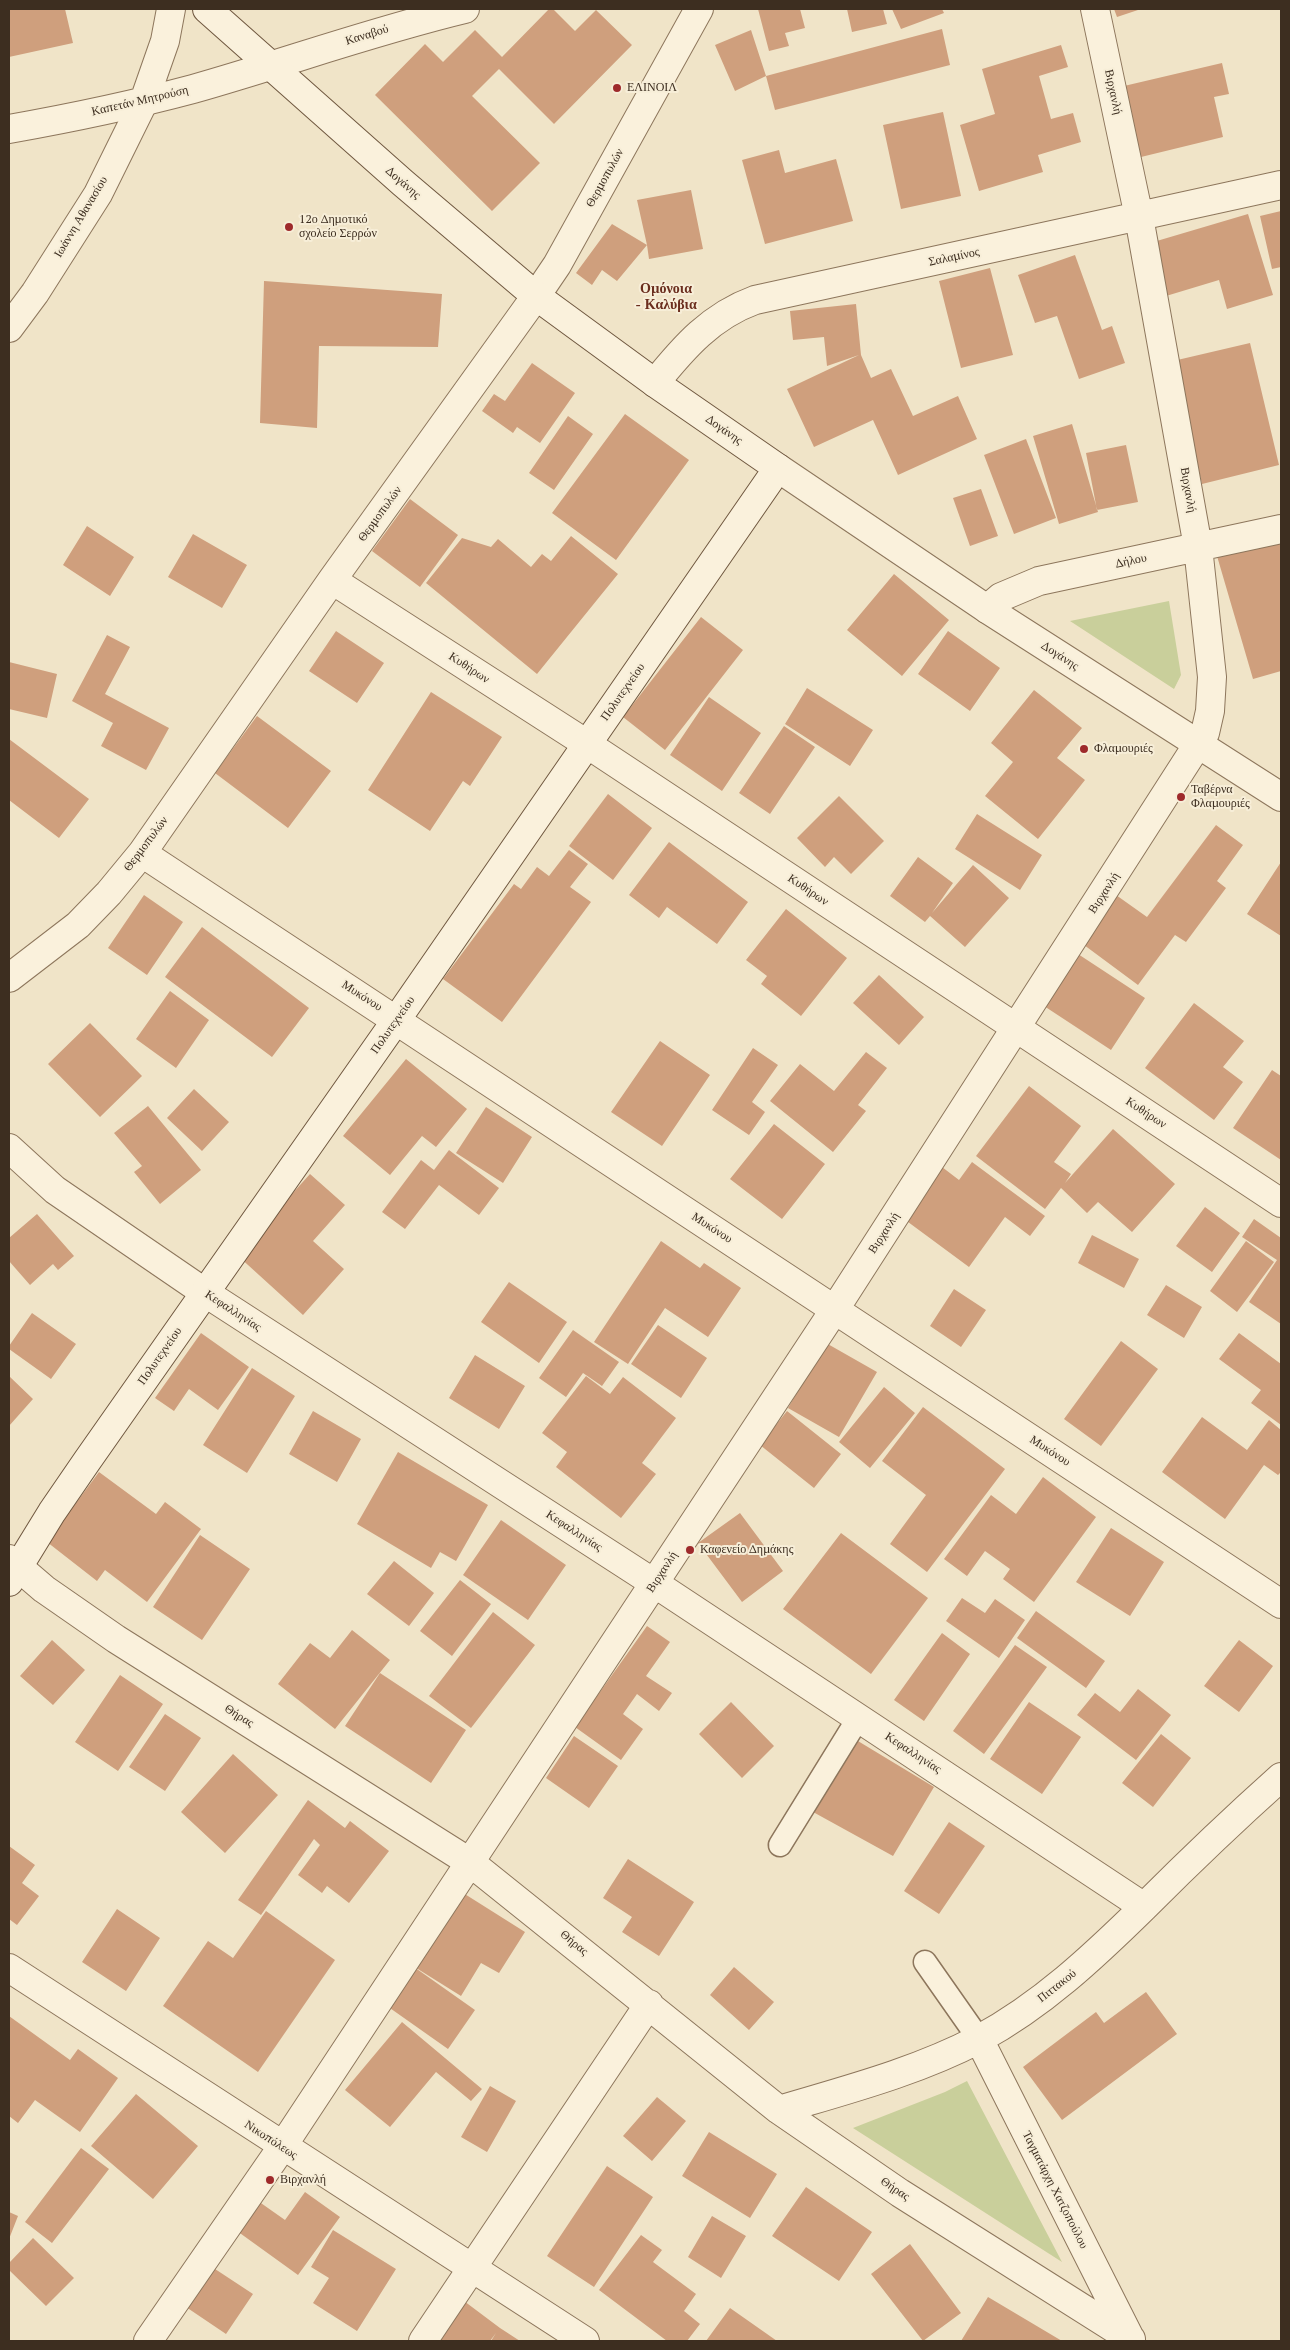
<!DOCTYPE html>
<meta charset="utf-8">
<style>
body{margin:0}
#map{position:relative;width:1290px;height:2350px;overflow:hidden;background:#f0e4c8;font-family:"PT Serif",serif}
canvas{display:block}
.frame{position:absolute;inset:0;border:10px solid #3d2e20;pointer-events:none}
</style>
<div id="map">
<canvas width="1290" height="2350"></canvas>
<div class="frame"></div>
</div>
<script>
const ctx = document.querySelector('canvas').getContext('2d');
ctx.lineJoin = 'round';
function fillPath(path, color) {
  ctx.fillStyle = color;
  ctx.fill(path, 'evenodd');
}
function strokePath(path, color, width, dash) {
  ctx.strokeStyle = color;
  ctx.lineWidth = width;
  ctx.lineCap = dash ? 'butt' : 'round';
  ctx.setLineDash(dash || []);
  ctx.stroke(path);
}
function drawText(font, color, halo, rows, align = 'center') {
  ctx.font = font + ' "PT Serif",serif';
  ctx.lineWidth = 4;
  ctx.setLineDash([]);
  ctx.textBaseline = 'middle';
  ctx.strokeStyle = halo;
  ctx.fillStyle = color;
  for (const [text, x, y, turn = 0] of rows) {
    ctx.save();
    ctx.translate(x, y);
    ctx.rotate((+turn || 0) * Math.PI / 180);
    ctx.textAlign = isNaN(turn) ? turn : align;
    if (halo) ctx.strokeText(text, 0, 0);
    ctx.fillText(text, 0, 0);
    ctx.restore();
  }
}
fillPath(new Path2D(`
 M1169 601 1181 675 1174 689 1070 621Z
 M967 2081 1062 2262 853 2128 945 2092Z`), '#c9cf9b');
fillPath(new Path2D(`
 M9 9H65L73 43 9 57Z
 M549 9H553L575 31 596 10 632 45 554 124 499 69 472 96 540 163 492 211 375 95 425 44 443 62 475 30 502 57Z
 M758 9H800L805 28 785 33 789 46 769 51Z
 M847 9H883L887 24 852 32Z
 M892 9H942L944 13 901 29Z
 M1114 9H1141L1117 17Z
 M942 29 950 65 775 110 766 76 735 91 715 45 751 30 766 76Z
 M1061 45 1068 67 1039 76 1051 119 1073 113 1081 142 1038 155 1043 172 979 191 960 125 995 114 982 69Z
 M1222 63 1229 94 1214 97 1223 137 1141 157 1124 86Z
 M943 112 961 196 901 209 883 125Z
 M779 150 785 173 836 159 853 221 765 244 742 160Z
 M691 190 703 249 649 259 647 245 617 281 602 270 592 285 576 273 612 224 647 245 637 200Z
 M1281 211V267L1272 269 1260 216Z
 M1248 214 1273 295 1227 309 1219 280 1166 296 1150 243Z
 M1075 255 1102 330 1112 326 1125 363 1079 379 1057 316 1035 323 1018 275Z
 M990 268 1013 355 961 368 939 281Z
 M264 281 442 294 438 347 319 346 317 428 260 423Z
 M856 304 861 355 871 378 891 369 913 416 958 396 977 439 898 475 873 420 814 447 787 389 859 355 827 366 824 337 793 340 790 311Z
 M1250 343 1279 465 1202 484 1173 361Z
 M532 363 575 393 540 443 517 427 513 433 482 411 494 394 505 401Z
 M625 414 689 460 616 560 552 513Z
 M568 416 593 434 554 490 529 473Z
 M1072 424 1098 512 1059 524 1033 436Z
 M1026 439 1056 518 1014 534 984 455Z
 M1126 445 1138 502 1097 510 1086 453Z
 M981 489 998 536 970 546 953 498Z
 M410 499 458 535 420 587 372 551Z
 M87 526 134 557 110 596 63 565Z
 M193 534 247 565 222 608 168 577Z
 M571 536 618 574 537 674 426 583 462 538 491 547 498 539 531 567 542 554 551 561Z
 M1281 538V671L1253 679 1217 556Z
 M894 574 949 620 902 676 847 630Z
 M701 617 743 650 665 750 623 717Z
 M336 631 384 663 357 703 309 671Z
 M948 631 1000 668 970 711 918 674Z
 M107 635 130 647 105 694 169 728 146 770 101 746 113 723 72 701Z
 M9 662 57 674 47 718 9 709Z
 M807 688 873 730 850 766 785 724Z
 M1034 690 1082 728 1057 758 1085 780 1038 839 985 796 1013 762 991 743Z
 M431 692 502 737 470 786 463 781 430 831 368 790Z
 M709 697 761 733 722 791 670 755Z
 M257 716 331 771 288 828 215 773Z
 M784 726 815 747 770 814 739 793Z
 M9 739 89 799 59 838 9 800Z
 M608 794 652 828 613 880 569 846Z
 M839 796 884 841 851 874 834 857 825 867 797 838Z
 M977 814 1042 855 1020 890 955 849Z
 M1216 825 1243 845 1217 881 1226 888 1186 942 1175 935 1138 985 1080 942 1116 895 1147 917Z
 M669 842 748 902 717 944 667 907 659 918 629 895Z
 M569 850 588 864 570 887 591 902 502 1022 443 979 514 884 521 889 537 867 549 876Z
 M918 857 953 883 932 913 973 865 1009 898 965 947 930 916 925 922 890 896Z
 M1281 862V936L1247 914Z
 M144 895 183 922 147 975 108 948Z
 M786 909 847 958 801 1016 761 984 767 976 746 960Z
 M202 927 309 1008 272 1057 165 977Z
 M1078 954 1145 998 1111 1050 1044 1006Z
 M879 975 924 1017 899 1045 853 1003Z
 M170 991 209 1020 176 1068 136 1039Z
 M1194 1003 1244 1041 1223 1067 1243 1082 1214 1120 1145 1068Z
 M90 1023 142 1076 100 1117 48 1064Z
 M660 1041 710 1075 662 1146 611 1112Z
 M753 1048 778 1065 752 1102 765 1112 749 1135 712 1110Z
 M866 1052 887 1068 858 1105 866 1111 833 1152 770 1101 800 1064 834 1091Z
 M406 1059 467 1109 436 1147 422 1136 390 1175 343 1136Z
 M1272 1070 1281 1076V1160L1233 1128Z
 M1029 1086 1081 1126 1054 1162 1071 1174 1065 1183 1113 1129 1175 1184 1132 1232 1098 1202 1087 1213 1061 1188 1045 1209 976 1156Z
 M194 1089 229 1122 202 1151 167 1118Z
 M148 1106 201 1170 160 1204 134 1172 142 1166 114 1133Z
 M486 1107 532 1137 503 1183 456 1153Z
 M774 1124 825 1164 782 1219 730 1179Z
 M449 1150 499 1188 479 1215 439 1185 405 1229 382 1212 421 1160 434 1170Z
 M972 1162 1045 1216 1030 1236 1005 1217 969 1267 904 1219 942 1167 959 1180Z
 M310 1174 345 1205 313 1241 344 1269 303 1315 237 1255Z
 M1205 1207 1240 1233 1212 1272 1176 1246Z
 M37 1214 74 1256 58 1270 53 1264 30 1285 9 1261V1238Z
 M1254 1219 1281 1238V1324L1249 1302 1277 1260 1242 1237Z
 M1092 1235 1139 1259 1124 1288 1078 1263Z
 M661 1241 700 1268 704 1263 741 1288 708 1337 665 1308 628 1364 594 1342Z
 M1246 1241 1274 1262 1237 1312 1210 1291Z
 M509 1282 567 1322 539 1363 481 1322Z
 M1166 1285 1202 1307 1184 1338 1147 1315Z
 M954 1289 986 1310 961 1347 930 1326Z
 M32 1313 76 1344 51 1379 9 1349V1346Z
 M658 1325 707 1358 681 1398 631 1364Z
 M573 1330 619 1362 602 1386 583 1373 566 1397 539 1378Z
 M201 1333 249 1367 218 1410 189 1389 174 1411 155 1398Z
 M1239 1333 1281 1364V1425L1251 1403 1261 1390 1219 1359Z
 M1121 1341 1158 1369 1101 1446 1064 1419Z
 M826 1343 877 1372 839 1437 788 1408Z
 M475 1355 525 1386 499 1429 449 1398Z
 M252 1368 295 1396 247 1473 203 1445Z
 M9 1376 33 1399 9 1426Z
 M586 1376 610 1394 623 1377 676 1418 642 1463 656 1474 621 1518 556 1467 567 1452 542 1433Z
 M884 1387 915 1413 870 1468 839 1442Z
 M923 1407 1005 1469 927 1572 890 1544 926 1495 882 1461Z
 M313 1411 361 1439 337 1482 289 1454Z
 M787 1411 841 1454 814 1488 760 1445Z
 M1202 1417 1247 1450 1269 1420 1281 1430V1472L1278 1475 1264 1465 1225 1519 1162 1472Z
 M398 1452 488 1505 456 1561 440 1552 431 1568 357 1524Z
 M99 1472 156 1514 165 1502 201 1529 147 1602 105 1570 97 1581 47 1542Z
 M1043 1477 1096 1517 1034 1602 1003 1579 1010 1569 985 1551 967 1576 944 1559 991 1495 1016 1514Z
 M740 1513 783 1571 742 1602 698 1543Z
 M501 1520 566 1565 528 1620 463 1575Z
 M1111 1528 1164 1562 1130 1616 1076 1582Z
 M841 1533 928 1598 871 1674 783 1609Z
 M200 1535 250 1569 202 1640 153 1607Z
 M394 1561 434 1593 409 1626 367 1594Z
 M460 1580 491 1604 452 1656 420 1631Z
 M962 1598 985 1613 995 1599 1025 1620 999 1658 946 1621Z
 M1036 1611 1105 1661 1086 1688 1017 1638Z
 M493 1612 535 1645 471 1728 429 1696Z
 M647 1626 670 1642 646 1676 672 1693 659 1711 637 1694 623 1714 643 1729 621 1760 575 1727Z
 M352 1630 390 1660 335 1729 278 1684 310 1643 330 1658Z
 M942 1633 970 1654 924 1721 894 1700Z
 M52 1640 85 1670 53 1705 20 1676Z
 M1239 1640 1273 1666 1239 1712 1204 1686Z
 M1015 1645 1047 1667 984 1754 953 1731Z
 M380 1673 466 1730 431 1783 345 1726Z
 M120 1675 163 1704 118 1771 75 1742Z
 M1138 1689 1171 1715 1136 1760 1077 1715 1095 1693 1120 1712Z
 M731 1702 774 1746 742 1778 699 1734Z
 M1029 1702 1081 1737 1042 1794 990 1759Z
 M165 1714 201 1738 165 1791 129 1767Z
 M1161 1734 1191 1758 1153 1807 1122 1783Z
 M848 1735 934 1787 893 1856 804 1807Z
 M574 1736 618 1766 589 1808 546 1778Z
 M233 1754 278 1795 225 1853 181 1812Z
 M308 1800 345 1828 350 1821 389 1851 349 1903 327 1886 322 1893 298 1875 320 1845 314 1839 261 1915 238 1900Z
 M949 1822 985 1846 939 1914 904 1891Z
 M9 1846 35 1865 22 1883 39 1896 17 1925 9 1919Z
 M628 1859 694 1902 659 1956 622 1932 632 1917 603 1898Z
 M460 1891 525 1932 499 1973 481 1963 461 1996 413 1966Z
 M117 1909 160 1938 126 1991 82 1962Z
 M266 1911 335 1960 258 2072 163 2006 208 1941 233 1958Z
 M414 1967 475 2010 448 2049 387 2006Z
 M734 1967 774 2002 749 2030 710 1995Z
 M1146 1992 1177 2034 1062 2120 1023 2067 1096 2012 1104 2023Z
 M9 2016 70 2060 78 2049 118 2078 80 2132 35 2100 18 2123 9 2116Z
 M402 2022 482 2089 471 2101 436 2072 390 2127 345 2090Z
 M490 2086 516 2101 487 2152 461 2137Z
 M136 2094 198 2146 153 2199 91 2146Z
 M657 2097 686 2121 652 2161 623 2136Z
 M709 2132 777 2174 750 2218 682 2176Z
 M81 2148 109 2169 52 2243 25 2222Z
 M607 2166 653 2197 594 2287 547 2256Z
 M806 2187 872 2232 839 2281 772 2236Z
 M305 2192 340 2217 298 2275 237 2231 258 2201 285 2220Z
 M9 2212 18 2216 9 2239Z
 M712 2216 746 2236 721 2278 688 2257Z
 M333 2230 396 2269 357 2331 313 2303 329 2278 311 2267Z
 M641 2235 662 2250 653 2262 696 2294 684 2311 700 2324 687 2341H667L599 2290Z
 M33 2238 74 2278 46 2306 9 2270V2263Z
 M910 2244 961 2313 923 2341 871 2274Z
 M212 2267 253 2294 226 2334 186 2307Z
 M988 2297 1062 2341H961Z
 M460 2298 500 2328 520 2341H491L496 2333 490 2341H427Z
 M730 2308 777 2341H706Z`), '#cf9f7d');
const service = new Path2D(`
 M780 1845 859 1717
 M925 1962 979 2039`);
const minor = new Path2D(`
 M9 328 35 293 98 194 144 101
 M655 383C684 347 711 316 755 300L1281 185
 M332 580 587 744 1281 1203
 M987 609 1001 597 1039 581 1281 529
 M142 853 1281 1604
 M9 978 78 925 109 893 142 853 332 580 536 296 557 265 699 9
 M9 1148 55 1190 204 1292 654 1583 1144 1907
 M9 1559 44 1589 116 1639 471 1863 779 2110 900 2193 1131 2339
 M9 1968 585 2341
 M979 2039 1130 2338
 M779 2110C846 2090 916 2072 979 2039 1042 2005 1093 1957 1144 1907 1188 1863 1234 1819 1281 1777
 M148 2341 282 2147 835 1309 1205 733 1210 711 1212 677 1198 547 1139 217 1095 9
 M423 2341 649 2004`);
const tertiary = new Path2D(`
 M144 101 165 41 171 9
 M9 129C71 118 133 105 193 89 285 63 373 31 465 9
 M778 468 987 609 1281 797`);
const secondary = new Path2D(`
 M9 1582 52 1512 87 1461 397 1019 778 468 655 383 536 296 403 183 207 9`);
strokePath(service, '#8d765c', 25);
strokePath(minor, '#8d765c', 30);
strokePath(tertiary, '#8d765c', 30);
strokePath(secondary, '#6f573f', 30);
strokePath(service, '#faf1dc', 22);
strokePath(minor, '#faf1dc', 28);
strokePath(tertiary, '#faf1dc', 28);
strokePath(secondary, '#faf1dc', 28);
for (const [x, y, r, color] of [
 [617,88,5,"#9e2a2b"],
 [289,227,5,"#9e2a2b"],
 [1084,749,5,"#9e2a2b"],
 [1181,797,5,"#9e2a2b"],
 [690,1550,5,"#9e2a2b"],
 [270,2180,5,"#9e2a2b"]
]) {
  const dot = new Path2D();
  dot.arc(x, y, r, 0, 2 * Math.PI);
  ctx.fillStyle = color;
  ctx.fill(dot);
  strokePath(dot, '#f7eed8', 2);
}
drawText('12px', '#3d2e20', '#f7eed8', [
 ["Καναβού",367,35,-17],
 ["Βιρχανλή",1113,92,78],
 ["Καπετάν Μητρούση",140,101,-13],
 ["Θερμοπυλών",605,178,-61],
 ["Δογάνης",403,183,41],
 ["Ιωάννη Αθανασίου",81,217,-59],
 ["Σαλαμίνος",954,257,-12],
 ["Δογάνης",724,430,35],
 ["Βιρχανλή",1188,490,80],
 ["Θερμοπυλών",380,514,-54],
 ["Δήλου",1131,561,-12],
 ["Δογάνης",1060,656,33],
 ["Κυθήρων",469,668,33],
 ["Πολυτεχνείου",623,692,-55],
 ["Θερμοπυλών",146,844,-53],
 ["Κυθήρων",808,890,34],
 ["Βιρχανλή",1104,893,-57],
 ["Μυκόνου",362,996,33],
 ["Πολυτεχνείου",393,1025,-55],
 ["Κυθήρων",1146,1113,33],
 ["Μυκόνου",712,1228,33],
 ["Βιρχανλή",884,1233,-57],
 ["Κεφαλληνίας",233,1311,33],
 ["Πολυτεχνείου",160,1356,-55],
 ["Μυκόνου",1050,1451,33],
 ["Κεφαλληνίας",574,1531,33],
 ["Βιρχανλή",662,1572,-57],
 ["Θήρας",239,1716,32],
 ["Κεφαλληνίας",913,1753,33],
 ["Θήρας",574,1943,39],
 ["Πιττακού",1057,1986,-38],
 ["Νικοπόλεως",271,2140,33],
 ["Θήρας",895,2189,34],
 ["Ταγματάρχη Χατζοπούλου",1055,2190,63]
]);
drawText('12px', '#3d2e20', '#f7eed8', [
 ["ΕΛΙΝΟΙΛ",627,88],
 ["12ο Δημοτικό",299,220],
 ["σχολείο Σερρών",299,234],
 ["Φλαμουριές",1094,749],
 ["Ταβέρνα",1191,790],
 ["Φλαμουριές",1191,804],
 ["Καφενείο Δημάκης",700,1550],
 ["Βιρχανλή",280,2180]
], 'left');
drawText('bold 14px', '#6b2e1e', '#f7eed8', [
 ["Ομόνοια",666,289],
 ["- Καλύβια",666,305]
]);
</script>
